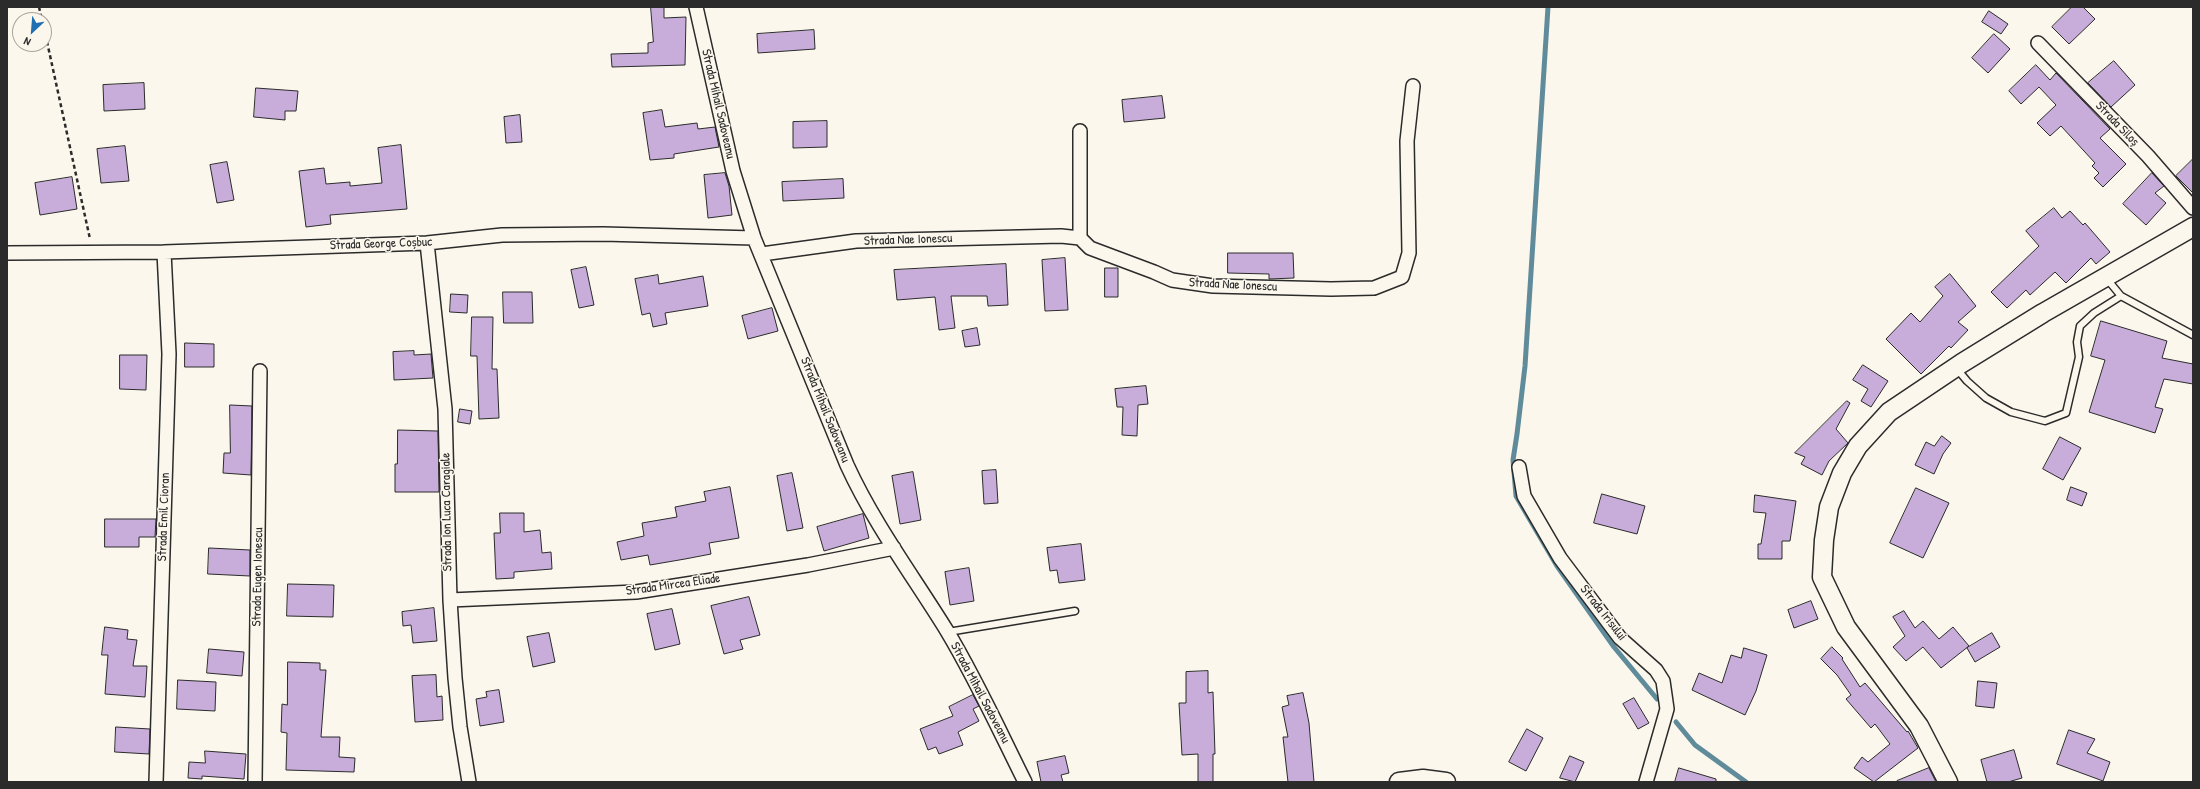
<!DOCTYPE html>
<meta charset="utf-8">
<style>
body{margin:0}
#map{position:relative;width:2200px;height:789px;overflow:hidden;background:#fbf7ec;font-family:"Patrick Hand",sans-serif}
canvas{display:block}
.frame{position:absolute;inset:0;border:8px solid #2b2b2b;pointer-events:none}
.north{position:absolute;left:12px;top:12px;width:40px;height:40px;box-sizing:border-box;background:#fbf7ec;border:1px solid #a8a59f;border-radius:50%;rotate:206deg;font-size:11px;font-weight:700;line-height:16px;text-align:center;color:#2b2b2b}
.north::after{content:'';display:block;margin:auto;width:14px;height:18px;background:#1f6fb2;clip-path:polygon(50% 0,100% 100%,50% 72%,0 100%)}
</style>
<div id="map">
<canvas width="2200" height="789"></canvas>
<div class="frame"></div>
<div class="north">N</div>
</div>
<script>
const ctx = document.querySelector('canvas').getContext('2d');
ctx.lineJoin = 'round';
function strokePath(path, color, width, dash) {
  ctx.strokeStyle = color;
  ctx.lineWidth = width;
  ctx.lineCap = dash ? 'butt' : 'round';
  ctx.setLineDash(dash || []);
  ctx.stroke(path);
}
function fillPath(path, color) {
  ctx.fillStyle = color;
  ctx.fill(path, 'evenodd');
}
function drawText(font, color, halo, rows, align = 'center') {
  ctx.font = font + ' "Patrick Hand",sans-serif';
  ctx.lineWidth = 3;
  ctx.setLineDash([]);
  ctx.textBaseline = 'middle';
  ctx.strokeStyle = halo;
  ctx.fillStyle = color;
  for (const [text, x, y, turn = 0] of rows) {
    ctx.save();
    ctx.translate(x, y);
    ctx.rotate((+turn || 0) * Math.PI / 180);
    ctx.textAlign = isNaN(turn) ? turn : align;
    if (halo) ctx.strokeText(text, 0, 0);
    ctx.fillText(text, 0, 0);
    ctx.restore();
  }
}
strokePath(new Path2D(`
 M1548 7 1525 366 1517 434 1513 460 1516 496 1557 566 1614 647 1657 699
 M1676 722 1695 745 1746 782`), '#608b9b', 5);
const building = new Path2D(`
 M651 7H664V18L686 17 685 65 612 67 611 54 648 53V43L653 42Z
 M2072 7H2083L2095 19 2069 44 2052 27Z
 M1989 11 2008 24 2001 34 1982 22Z
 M814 30 815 49 758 53 757 34Z
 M1994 34 2010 49 1988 73 1972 58Z
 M2114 61 2135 85 2111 107 2088 83Z
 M2036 65 2050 80 2056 73 2110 129 2100 138 2126 164 2103 187 2094 178 2099 173 2092 166 2095 163 2061 126 2050 136 2037 123 2056 105 2039 87 2021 104 2009 91Z
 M144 83 145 109 104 111 103 85Z
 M256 88 298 91 296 111H285V120L254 117Z
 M1162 96 1165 118 1124 122 1122 100Z
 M662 110 665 127 697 123 698 129 715 127 719 147 674 154V158L650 160 643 113Z
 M520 115 522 142 506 143 504 117Z
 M827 121V147L793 148V122Z
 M401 145 407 209 330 215 331 224 306 227 299 171 324 168 326 184 350 182V186L382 183 378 148Z
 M125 146 129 181 101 183 97 149Z
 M2193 159V193L2176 176Z
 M227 162 234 200 217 203 210 165Z
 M725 173 729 186 732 215 708 218 704 175Z
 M2152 173 2164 186 2155 193 2166 203 2146 225 2123 204Z
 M72 177 77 209 40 215 35 183Z
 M843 179 844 198 783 201 782 182Z
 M2054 208 2062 218 2070 211 2083 225 2085 223 2110 252 2096 264 2091 258 2066 283 2055 272 2030 295 2026 290 2007 308 1991 292 2039 246 2026 231Z
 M1228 253H1293L1294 278 1269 279V274L1228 273Z
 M1065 258 1068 310 1045 311 1042 260Z
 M1006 264 1008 305 988 306 987 296H951L955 328 939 330 935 297 897 300 894 270Z
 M586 267 594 305 579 308 571 270Z
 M1105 268H1118V297H1105Z
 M1950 274 1976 306 1958 322 1968 330 1951 348 1949 346 1921 374 1886 339 1911 313 1920 322 1943 296 1935 287Z
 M658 275 659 284 703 276 708 306 665 313 667 324 653 327 650 313 642 315 635 279Z
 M503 292H532L533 323H504Z
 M451 294 468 295 467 313 450 312Z
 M772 308 778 331 748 339 742 316Z
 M472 317H493L492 369H497L499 418 479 419 477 356H471Z
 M2101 321 2167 341 2162 358 2193 364V384L2164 379 2155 407 2163 409 2155 433 2089 412 2105 360 2091 356Z
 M977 328 980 345 965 347 962 331Z
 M185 343 214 344V367H185Z
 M414 351V355L431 354 433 378 394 380 393 352Z
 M120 355H147L146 390 120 389Z
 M1863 365 1888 381 1871 407 1861 401 1868 389 1853 380Z
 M1146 386 1148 404 1138 405 1137 436 1122 435 1123 407H1117L1115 389Z
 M1847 401 1850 403 1836 429 1848 443 1829 461 1822 475 1801 464 1805 457 1795 453Z
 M230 405 252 406 251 475 223 473 224 453H230Z
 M460 409 472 411 470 424 458 422Z
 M398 430 438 431 439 492H395V464H397Z
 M1942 436 1951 443 1943 454 1934 474 1915 465 1926 442 1934 446Z
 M2060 437 2081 448 2063 480 2043 469Z
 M996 470 998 503 984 504 982 471Z
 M913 472 921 520 900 524 892 476Z
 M792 473 803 528 787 531 777 476Z
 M730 487 739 538 709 543 711 554 685 559 650 565 648 555 621 560 617 542 644 536 642 523 677 517 675 507 706 501 704 492Z
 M2071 487 2087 493 2082 506 2067 500Z
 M1916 488 1949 503 1923 558 1890 543Z
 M1602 494 1645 506 1637 534 1594 523Z
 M1755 495 1796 501 1790 541H1782V559H1758V544H1761L1766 513 1754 512Z
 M500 513H524V532L540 530 542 553 551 552 552 569 514 572V578L496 579 494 533H500Z
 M863 514 869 538 824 551 817 527Z
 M105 519H156L155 537H139V547H105Z
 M1081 544 1085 580 1059 583 1057 570 1050 571 1047 548Z
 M209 548 250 550V576L208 574Z
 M969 568 974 601 950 605 945 572Z
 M288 584 334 585 333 617 287 616Z
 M749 597 760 635 740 640 743 649 724 654 711 606Z
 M1811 601 1818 619 1794 628 1788 610Z
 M434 608 437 641 413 643 411 625 403 626 402 612Z
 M672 609 680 644 655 650 647 614Z
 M1904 611 1915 628 1923 621 1939 639 1953 627 1969 646 1941 668 1923 647 1906 661 1893 647 1905 636 1893 617Z
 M105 627 128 630 127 639 137 640 133 666H147L145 697 105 694 108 655H102Z
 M549 633 555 662 533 667 527 637Z
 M1992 633 2000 647 1975 662 1967 648Z
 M1832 647 1843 658 1842 659 1860 687 1865 683 1907 732 1908 731 1918 748 1874 782 1854 768 1862 757 1868 762 1890 744 1875 724 1871 728 1846 699 1851 695 1837 675 1821 659Z
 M1744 648 1767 655 1756 691 1745 715 1692 690 1699 673 1722 683 1731 655 1741 658Z
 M209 649 244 652 242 676 207 673Z
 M288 662 320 663V670H326L321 737H340L339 757 355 758 354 772 286 770 287 733 281 732 282 704 287 705Z
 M1208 671V693L1213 692 1215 754H1213V782H1198V754L1182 755 1179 703H1186V672Z
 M436 675 437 697 442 696 443 720 415 722 412 676Z
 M178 680 216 682 215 711 177 709Z
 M1978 681 1997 683 1994 708 1976 706Z
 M499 690 504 722 480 726 476 699 487 697 486 692Z
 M1303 693 1309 723 1314 782H1288L1283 737H1288L1282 707 1289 705 1287 696Z
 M973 695 979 706 973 709 979 721 958 732 963 745 939 754 936 747 928 750 920 729 953 716 949 707Z
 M1634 698 1649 723 1638 729 1623 704Z
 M116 727 150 729 149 754 115 752Z
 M1527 729 1543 738 1526 771 1509 762Z
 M2069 730 2095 739 2087 753 2110 762 2103 781 2057 764Z
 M2014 750 2022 778 2008 782H1987L1981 760Z
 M205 751 246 754 244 779 202 776V779L188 778 189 762 205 763Z
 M1065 756 1069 773 1061 775 1063 782H1041L1037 762Z
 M1570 756 1584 762 1575 782 1560 778Z
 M1679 768 1716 779V782H1675Z
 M1929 768 1936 782H1897V781Z`);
fillPath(building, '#c8addb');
strokePath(building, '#2b2b2b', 1);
const lane = new Path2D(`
 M2107 279 2121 296 2193 335
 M1957 369 1967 381 1986 398 2011 412 2045 421 2066 413 2079 357 2077 342 2080 326 2094 313 2121 296
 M948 632 1075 611`);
const street = new Path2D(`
 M696 7 733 171 754 238 847 465C874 524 913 576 947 631 976 679 1000 732 1025 782
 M2038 43 2148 156 2193 208
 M1080 131V238
 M427 243 445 409 450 600 455 678 460 727 469 782
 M7 253 164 252 427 243 502 235 603 234 754 238
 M762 254 856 241 1061 236 1080 238 1090 248 1154 272 1172 280 1213 286 1331 289 1374 288 1402 277 1409 253 1407 141 1413 86
 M1519 467 1524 496 1560 558 1620 638 1656 670 1663 681 1667 709 1646 782
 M450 600 636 592 808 565 894 548
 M156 782 169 354 164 252
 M255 782 260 371`);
const secondary = new Path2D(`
 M1399 782 1423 779 1446 782
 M1948 782 1919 726 1846 627 1822 577 1824 540 1829 507 1842 473 1858 446 1889 412 1962 363 2043 313 2193 227`);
strokePath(lane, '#2b2b2b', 9);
strokePath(street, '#2b2b2b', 16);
strokePath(secondary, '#2b2b2b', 21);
strokePath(new Path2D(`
 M39 7 42 20
 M44 28 90 239`), '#2b2b2b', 2.5, [4, 3]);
strokePath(lane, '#fbf7ec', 6);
strokePath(street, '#fbf7ec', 13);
strokePath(secondary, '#fbf7ec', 18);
drawText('13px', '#2b2b2b', '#fbf7ec', [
 ["Strada Mihail Sadoveanu",718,104,77],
 ["Strada Siloș",2117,124,46],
 ["Strada Nae Ionescu",908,240,-2],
 ["Strada George Coșbuc",381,244,-2],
 ["Strada Nae Ionescu",1233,285,3],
 ["Strada Mihail Sadoveanu",825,410,68],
 ["Strada Ion Luca Caragiale",447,512,-91],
 ["Strada Emil Cioran",164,517,-88],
 ["Strada Eugen Ionescu",258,577,-89],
 ["Strada Mircea Eliade",673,585,-8],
 ["Strada Irisului",1603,613,52],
 ["Strada Mihail Sadoveanu",980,693,62]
]);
</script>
